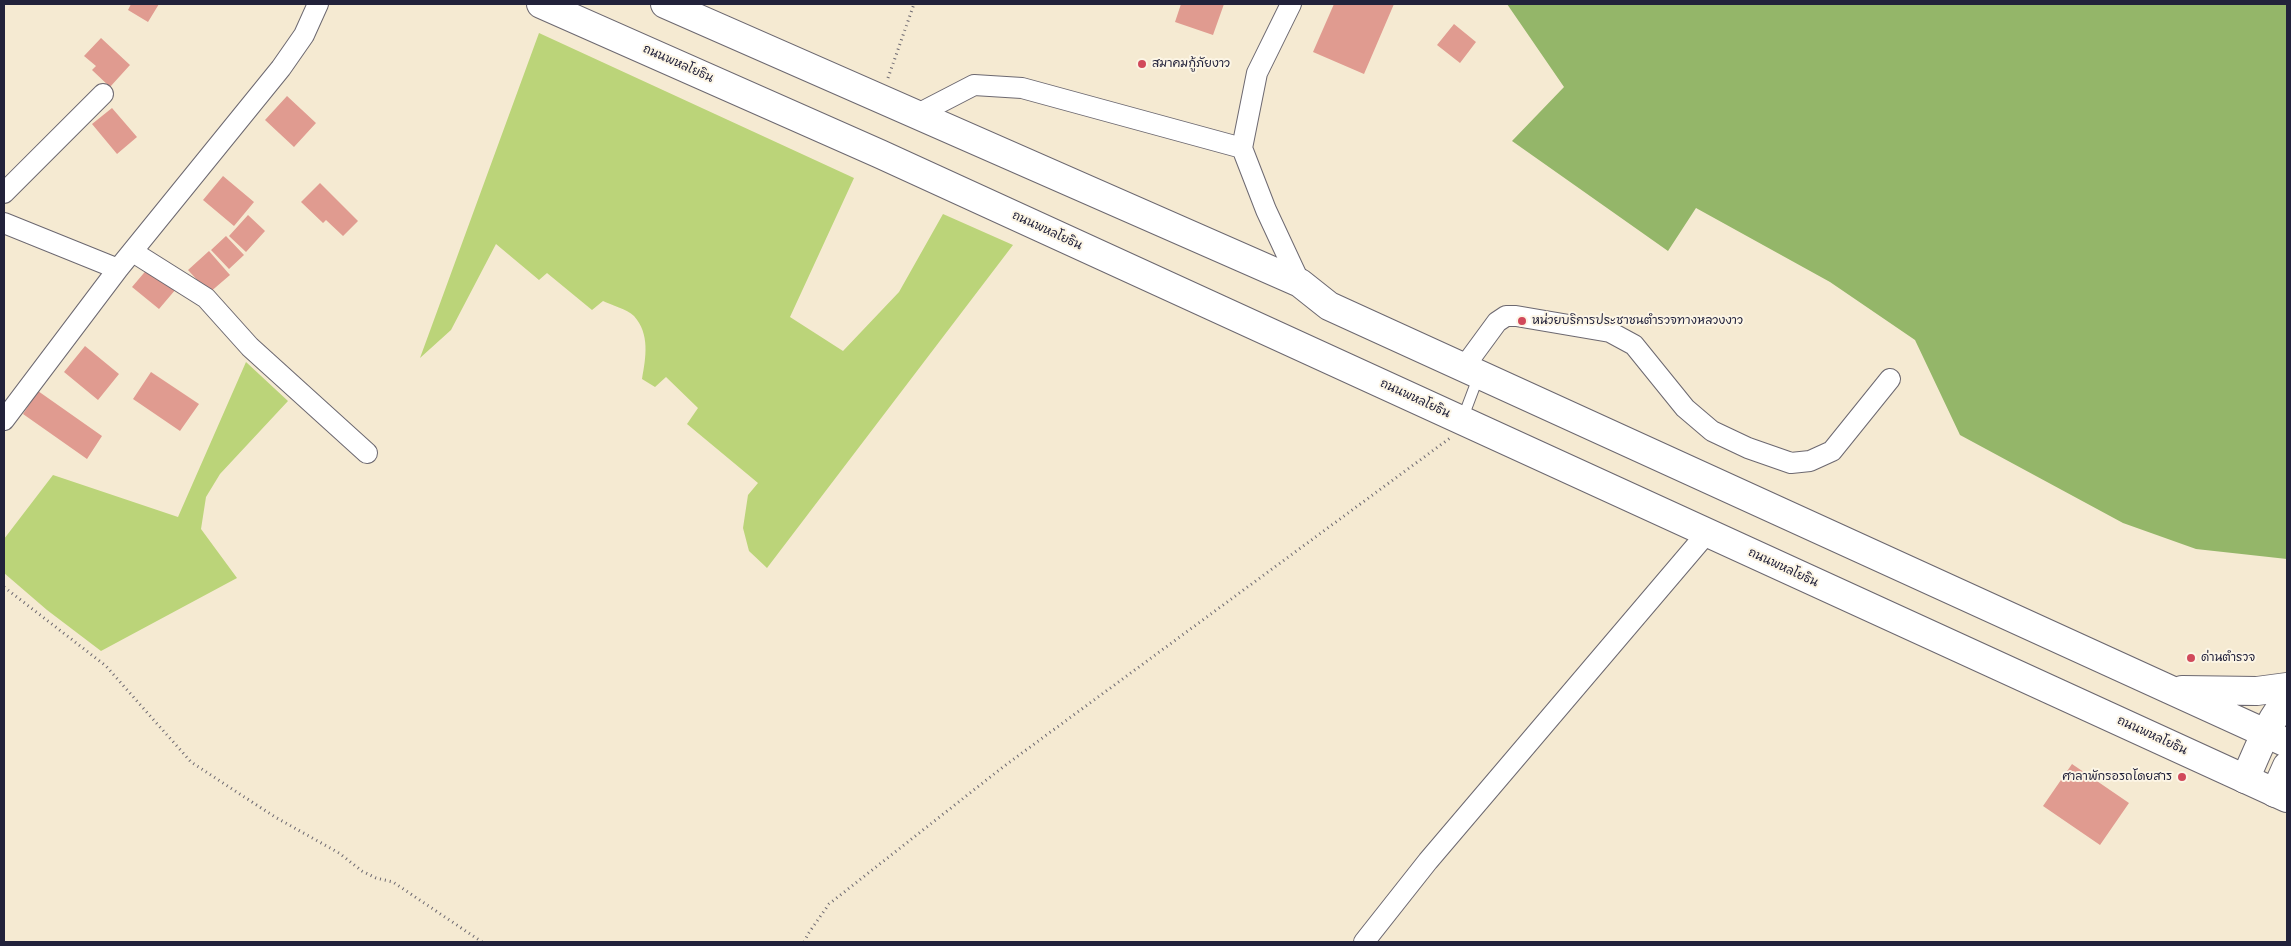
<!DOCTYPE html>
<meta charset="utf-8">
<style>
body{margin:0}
#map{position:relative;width:2291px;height:946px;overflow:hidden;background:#f5ead2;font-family:Pangolin,sans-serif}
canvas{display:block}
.frame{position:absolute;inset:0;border:5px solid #22223b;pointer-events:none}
</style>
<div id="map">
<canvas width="2291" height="946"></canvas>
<div class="frame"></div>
</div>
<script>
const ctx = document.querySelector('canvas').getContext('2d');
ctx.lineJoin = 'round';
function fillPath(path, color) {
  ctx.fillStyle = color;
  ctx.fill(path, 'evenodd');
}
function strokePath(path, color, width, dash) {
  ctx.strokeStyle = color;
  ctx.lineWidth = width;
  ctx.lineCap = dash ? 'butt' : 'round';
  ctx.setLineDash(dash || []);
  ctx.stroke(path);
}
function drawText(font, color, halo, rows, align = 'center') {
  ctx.font = font + ' Pangolin,"Playpen Sans Thai",sans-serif';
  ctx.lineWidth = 4;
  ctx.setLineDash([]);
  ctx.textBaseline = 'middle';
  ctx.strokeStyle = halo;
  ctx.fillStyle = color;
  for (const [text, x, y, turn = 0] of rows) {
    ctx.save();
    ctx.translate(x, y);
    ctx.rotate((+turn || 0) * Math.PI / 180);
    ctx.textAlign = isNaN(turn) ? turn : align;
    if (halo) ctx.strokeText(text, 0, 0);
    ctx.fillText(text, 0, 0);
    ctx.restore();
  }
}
fillPath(new Path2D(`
 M539 33 854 178 790 317 843 351 899 292 943 214 1013 245 767 568 749 551 743 528 748 495 758 483 687 424 698 408 666 377 655 387 642 379C646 357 650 334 634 316 627 309 611 305 603 301L592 310 547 273 539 280 496 244 451 330 420 358Z
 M246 362 288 401 220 474 206 497 201 529 237 578 101 651 47 610 4 573V539L53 475 178 517Z`), '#bbd479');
fillPath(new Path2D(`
 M1507 4H2287V559L2196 549 2123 523 1960 435 1915 340 1830 282 1696 208 1668 251 1512 141 1564 87Z`), '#94b669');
fillPath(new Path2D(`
 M131 4H159L148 22 128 10Z
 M1181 4H1224L1213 35 1175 22Z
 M1334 4H1394L1364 74 1313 52Z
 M1454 24 1476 42 1460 63 1437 45Z
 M101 38 130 65 110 87 92 70 96 66 84 56Z
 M287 96 316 123 294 147 265 120Z
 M112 108 137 137 117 154 92 124Z
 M223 176 254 202 234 226 203 200Z
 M320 183 358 221 343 236 326 220 323 223 301 202Z
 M248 215 265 231 246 252 229 236Z
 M226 236 244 255 229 269 211 250Z
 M209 251 230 275 209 293 188 270Z
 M149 267 176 289 159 309 132 287Z
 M85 346 119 374 98 400 64 372Z
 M151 372 199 404 180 431 133 399Z
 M38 391 102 436 87 459 23 414Z
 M2072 764 2129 803 2100 845 2043 806Z`), '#e09b90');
const lane = new Path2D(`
 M1462 420 1479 375`);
const street = new Path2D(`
 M916 115 974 85 1022 88 1242 148 1266 210 1300 283
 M1242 148 1257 73 1291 4
 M4 193 103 94
 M4 223 118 269
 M133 252 206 298 250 347 367 453
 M1464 367 1497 322 1506 316H1516L1610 332 1634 345 1685 408 1712 431 1748 448 1791 463 1810 461 1832 451 1890 379
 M4 420 118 269 281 68 304 35 318 4
 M1364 942 1428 861 1707 533`);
const secondary = new Path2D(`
 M2245 779C2256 756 2269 718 2287 701
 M2275 793 2287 766`);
const highway = new Path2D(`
 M541 4 880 154 2287 798
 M665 4 1300 283 1329 306 2287 743
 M2182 690 2257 691 2287 687`);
strokePath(lane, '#6c6870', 12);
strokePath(street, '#6c6870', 22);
strokePath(secondary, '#6c6870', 30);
strokePath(highway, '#6c6870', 30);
strokePath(new Path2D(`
 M888 78 914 4
 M4 587 106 666 191 762 275 817 339 853 362 871 376 878 393 882 482 942
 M804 942 808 934 829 904 1003 767 1450 438`), '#6c6870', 3, [1, 4]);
strokePath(lane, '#fff', 10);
strokePath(street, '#fff', 20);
strokePath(secondary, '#fff', 28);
strokePath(highway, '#fff', 28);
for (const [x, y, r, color] of [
 [1142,64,5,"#d1495b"],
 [1522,321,5,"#d1495b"],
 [2191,658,5,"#d1495b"],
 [2182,777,5,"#d1495b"]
]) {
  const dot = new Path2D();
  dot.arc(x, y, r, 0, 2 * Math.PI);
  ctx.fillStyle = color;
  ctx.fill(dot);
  strokePath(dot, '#fcf5e5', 2);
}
drawText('12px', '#22223b', '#fcf5e5', [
 ["ถนนพหลโยธิน",678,64,24],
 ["ถนนพหลโยธิน",1047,231,25],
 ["ถนนพหลโยธิน",1415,399,25],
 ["ถนนพหลโยธิน",1783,568,25],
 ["ถนนพหลโยธิน",2152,736,25]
]);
drawText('12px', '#22223b', '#fcf5e5', [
 ["สมาคมกู้ภัยงาว",1152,64],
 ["หน่วยบริการประชาชนตำรวจทางหลวงงาว",1532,321],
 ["ด่านตำรวจ",2201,658],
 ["ศาลาพักรอรถโดยสาร",2172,777,"right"]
], 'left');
</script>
